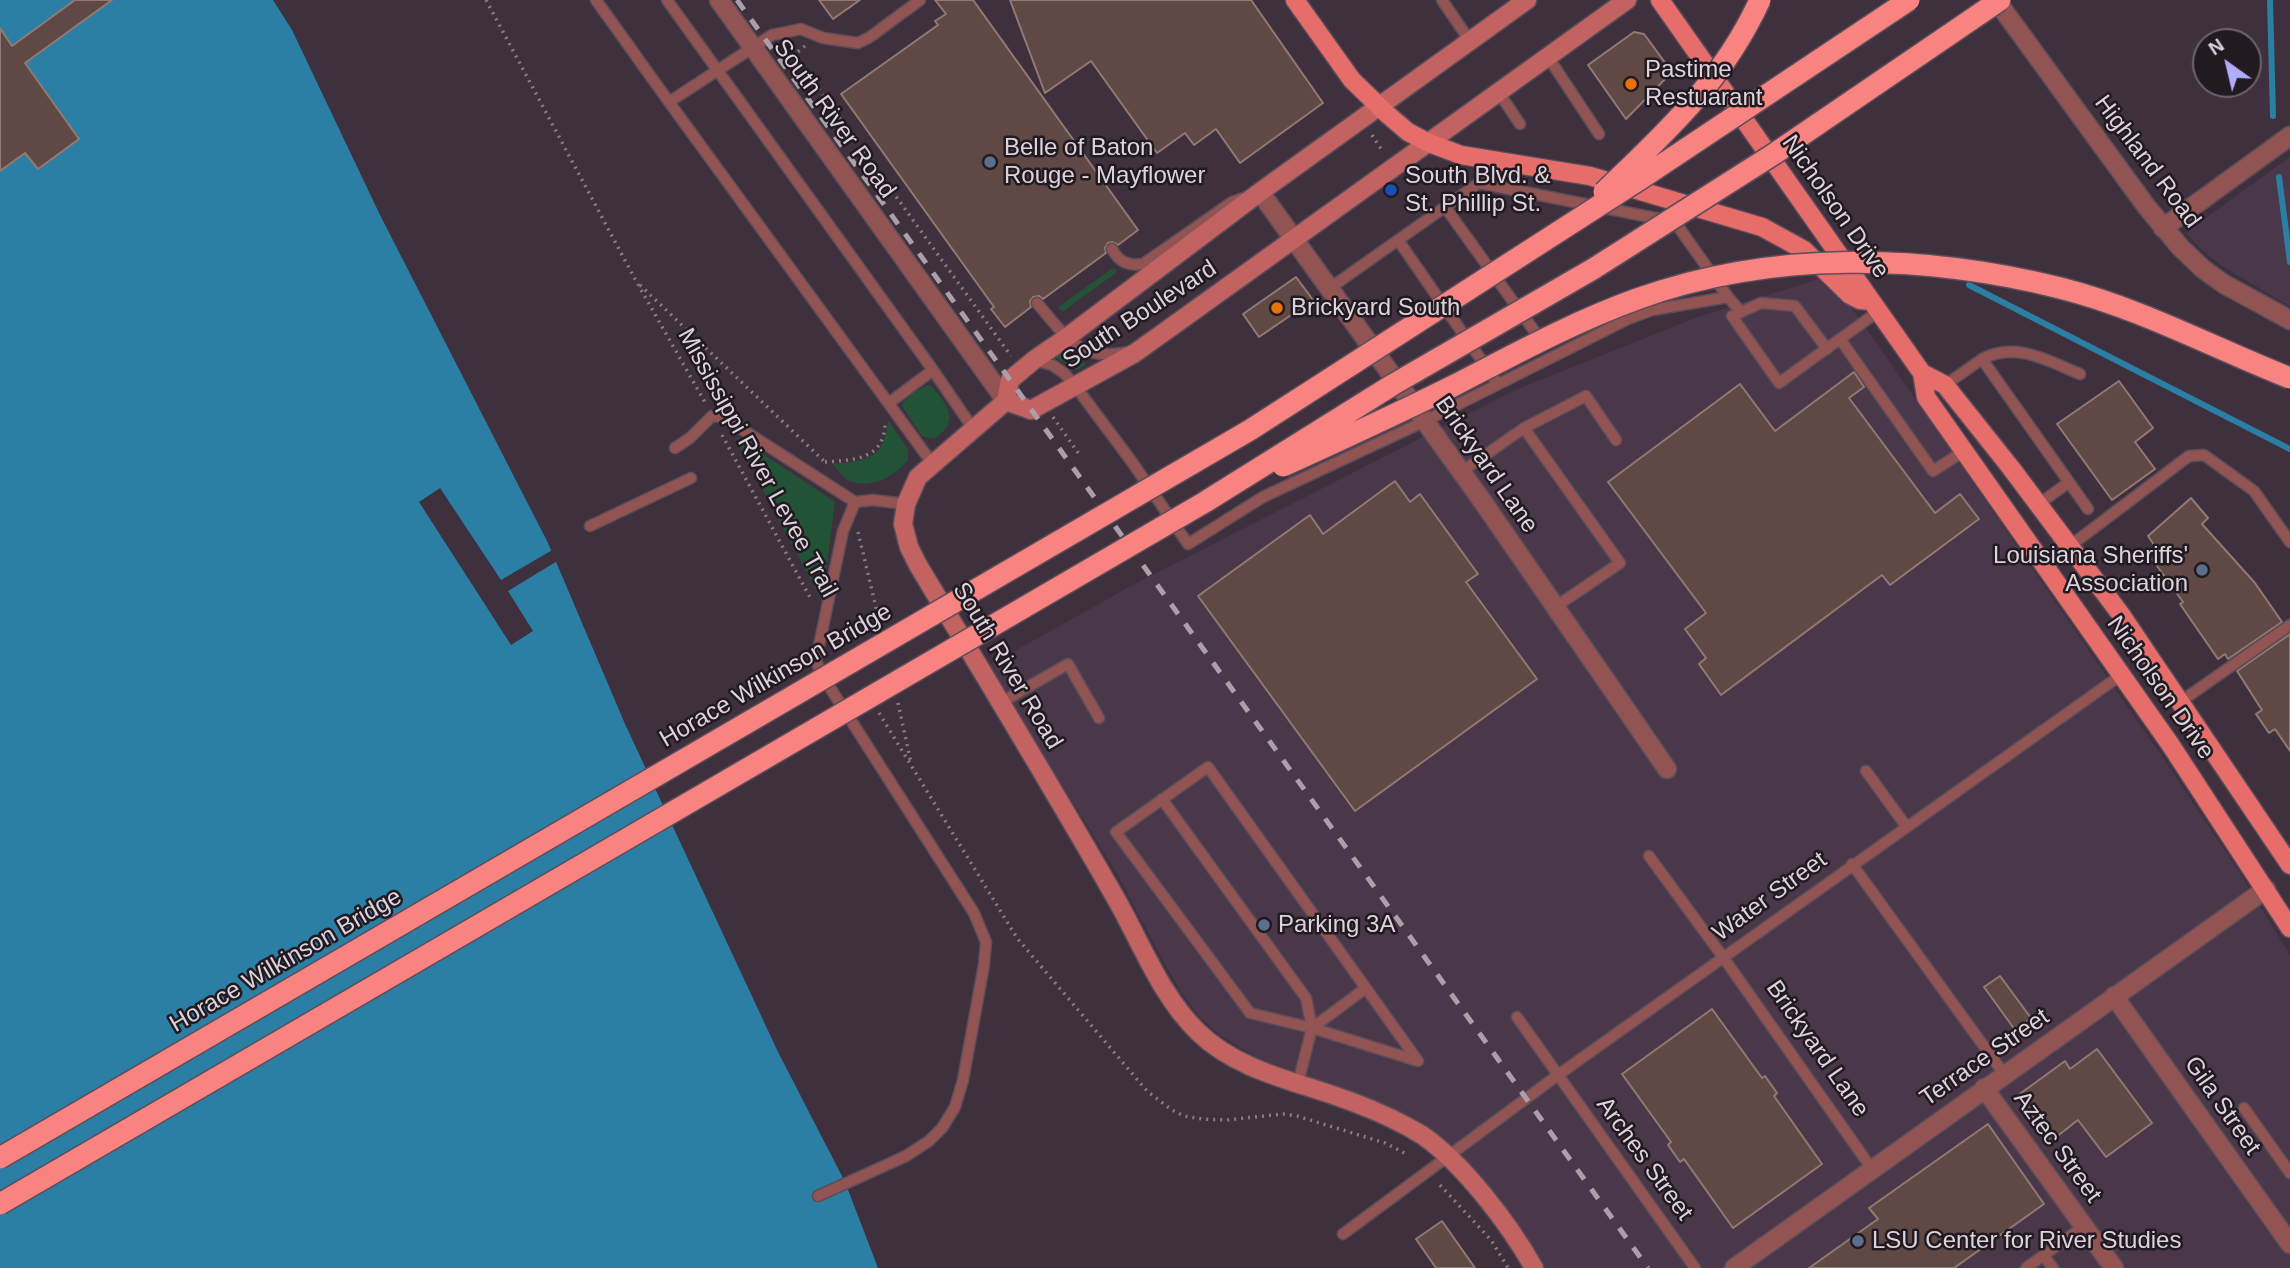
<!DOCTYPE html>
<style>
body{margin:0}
#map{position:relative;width:2290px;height:1268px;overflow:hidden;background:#3f303e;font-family:Arial,sans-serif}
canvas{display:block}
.north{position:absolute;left:2192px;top:28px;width:70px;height:70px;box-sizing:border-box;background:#211a21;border:2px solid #6c646c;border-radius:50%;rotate:326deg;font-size:19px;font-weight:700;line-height:28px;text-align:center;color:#ddd3dc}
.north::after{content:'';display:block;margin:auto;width:24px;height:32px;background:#b0adfa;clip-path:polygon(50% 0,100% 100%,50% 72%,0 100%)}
</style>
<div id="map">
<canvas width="2290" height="1268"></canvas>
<div class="north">N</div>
</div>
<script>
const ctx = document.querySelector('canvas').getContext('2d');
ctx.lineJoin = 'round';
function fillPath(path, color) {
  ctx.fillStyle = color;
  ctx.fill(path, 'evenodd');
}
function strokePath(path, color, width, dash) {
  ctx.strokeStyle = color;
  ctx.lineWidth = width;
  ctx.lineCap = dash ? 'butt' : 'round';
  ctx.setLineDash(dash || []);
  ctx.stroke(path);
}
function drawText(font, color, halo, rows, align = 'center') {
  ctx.font = font + ' Arial,sans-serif';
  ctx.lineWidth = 5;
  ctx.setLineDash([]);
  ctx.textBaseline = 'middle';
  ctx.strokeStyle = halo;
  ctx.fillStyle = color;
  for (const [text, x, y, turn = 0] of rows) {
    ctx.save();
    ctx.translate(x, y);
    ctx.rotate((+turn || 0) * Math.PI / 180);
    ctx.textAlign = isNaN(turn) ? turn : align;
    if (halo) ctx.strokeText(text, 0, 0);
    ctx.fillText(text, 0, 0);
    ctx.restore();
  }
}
fillPath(new Path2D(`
 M2290 157V307L2221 265 2200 248 2187 234 2193 227Z
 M1825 277 1843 296 1878 345 2163 758 2237 869 2290 955V1268H1543L1469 1165 1421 1124 1389 1106 1256 1057 1217 1033 1198 1015 1181 992 1160 955 1116 872 988 666 1129 587 1513 391 1698 317Z`), '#4b374a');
fillPath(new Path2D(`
 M1113 268 1116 270V273L1062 312 1058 307Z
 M1059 353 1085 363 1086 365 1077 370 1056 358 1055 355Z
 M930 385C948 405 961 421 934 439L922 436 902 406C905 397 921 387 930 385Z
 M888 420 908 450V460C896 476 868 491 848 480 842 476 837 470 833 464 867 461 885 459 888 420Z
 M736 438H739L835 502 822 601 797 554 801 550 798 545 794 548 753 472 759 469 756 464 750 466Z`), '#225336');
fillPath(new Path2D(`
 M0 0H273L292 30 380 215 548 543 625 724 778 1052 845 1182 878 1268H0Z`), '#2c7fa4');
fillPath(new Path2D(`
 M440 488 501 580 554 549 559 560 508 591 533 631 511 645 419 502Z`), '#3f303e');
strokePath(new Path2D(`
 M2270 0 2273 116
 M2279 177 2290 262
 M1969 285 2290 449`), '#2c7fa4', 6);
const building = new Path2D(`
 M75 0H112L25 63 79 139 38 169 25 153 0 171V28L12 46Z
 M819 0H860L833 19Z
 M935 0H973L1138 230 1118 245 1112 242 1108 243 1105 248 1106 253 1043 299 1039 296 1033 297 1030 301 1031 307 1005 327 991 309 994 307 841 94 938 25 935 21 946 14Z
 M1010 0H1251L1323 103 1240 163 1216 129 1194 145 1185 133 1157 153 1091 61 1045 93Z
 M1634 32 1644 34 1672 72 1626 119 1588 65Z
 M1296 277 1313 300 1259 337 1243 314Z
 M1854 372 1864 387 1849 398 1935 513 1960 494 1979 519 1890 585 1882 575 1721 695 1699 664 1706 658 1685 629 1706 613 1608 482 1740 384 1775 431Z
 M2119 381 2153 428 2135 442 2155 469 2112 500 2057 424Z
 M1395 481 1410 502 1420 494 1478 574 1466 582 1537 679 1355 811 1198 596 1310 515 1323 534Z
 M2191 498 2208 518 2202 524 2255 583 2282 622 2228 659 2225 654 2218 659 2180 604 2183 602 2152 559 2160 554 2148 536Z
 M2290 634V751L2275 729 2269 733 2256 714 2262 710 2237 671Z
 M2000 976 2031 1018 2015 1030 1984 987Z
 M1712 1009 1762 1078 1765 1076 1777 1093 1774 1096 1822 1164 1733 1228 1684 1159 1680 1162 1668 1145 1671 1142 1622 1074Z
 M2097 1049 2152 1123 2106 1157 2078 1120 2051 1141 2017 1096 2065 1061 2070 1069Z
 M1988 1124 2044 1204 1954 1268H1809L1878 1219 1869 1208Z
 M1442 1221 1475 1268H1436L1416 1239Z`);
fillPath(building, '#604944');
strokePath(building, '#927973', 2);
const service = new Path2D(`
 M596 0 669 102 772 35 801 29 823 38 858 43 870 37 920 0
 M667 0 933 370 974 430
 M1442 0 1470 41
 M1548 57 1599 134
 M1499 93 1520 124
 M669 102 932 463
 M1445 207 1543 343
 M1398 240 1498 384
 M1112 249C1119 262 1128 266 1143 264L1232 202 1243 198
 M1330 288 1479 183 1675 222 1728 297 1741 312
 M1037 303C1064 334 1079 363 1127 352
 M1879 311 1840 339 1933 471 1964 451
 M1827 349 1795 306 1761 303 1732 316 1779 383 1840 339
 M1982 359C2016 341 2048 361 2080 374
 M1034 360 1052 365 1064 373 1076 387 1132 462 1188 544 1263 497 1425 421 1628 319 1652 310 1728 297
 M1945 385 1982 359 2088 509
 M889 403 933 370
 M1524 428 1586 396 1616 440
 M675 448 690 438 712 416 723 417 855 502 873 500 906 504
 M1461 472 1524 428 1620 563 1555 607
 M2039 504 2069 482
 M590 526 691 478
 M2070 546 2189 456 2204 455 2254 491 2290 542
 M2180 702 2290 625
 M1000 703 1068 664 1099 718
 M1866 771 1906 826
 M1162 799 1306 998 1312 1028
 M1649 856 1723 957 1872 1169
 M1852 864 2004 1074
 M1517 1017 1695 1268
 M1298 1083 1312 1028 1418 1061 1208 767 1116 832 1250 1013 1312 1028 1366 988
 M2244 1108 2290 1173
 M818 1196 906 1156 929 1141 942 1128 955 1107 963 1080 984 965 986 942 974 913 820 672 816 660 843 531 855 502
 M1343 1234 1558 1075 2121 675
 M2044 1256 2053 1268
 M2026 1268 2084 1226`);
const minor = new Path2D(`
 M1260 192 1483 502 1667 769
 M2114 996 2290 1244
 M1984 1088 2114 1268
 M1734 1268 2266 889`);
const tertiary = new Path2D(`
 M719 0 1006 401
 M1996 0 2146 206 2180 247 2203 269 2224 284 2290 320
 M2163 228 2290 136`);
const secondary = new Path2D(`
 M1006 401 918 477 906 504 903 524 909 547 918 565C984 675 1051 785 1115 897 1141 942 1160 995 1198 1032 1240 1073 1302 1082 1355 1103 1379 1112 1401 1122 1422 1135 1463 1163 1510 1225 1534 1268
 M1006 401 1031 410 1135 353 1627 0
 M1006 401 1010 380 1034 360 1066 338 1260 192 1527 0`);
const primary = new Path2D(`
 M1295 0 1352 80 1387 114 1408 132 1429 143 1461 155 1590 176 1762 227 1804 250 1850 295 1860 300 1871 301
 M1660 0 1922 373 1945 385 2011 468 2122 616 2290 865
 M1922 373 1926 397 2170 744 2290 928`);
strokePath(service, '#5b4d5a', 13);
strokePath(minor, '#5b4d5a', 21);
strokePath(tertiary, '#5b4d5a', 21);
strokePath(secondary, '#5b4d5a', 21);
strokePath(primary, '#5b4d5a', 21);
strokePath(new Path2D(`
 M486 0 636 281 706 404
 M805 46 794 55 1011 356
 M1372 135 1383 152
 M640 285 827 464
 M1053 417 1079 454
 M722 435 812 601
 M825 462C853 460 884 460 885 424
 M858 532 880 624
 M898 703 911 763
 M879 713 1017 938 1147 1091 1172 1110 1184 1116 1202 1119 1226 1120 1283 1114 1297 1116 1385 1143 1406 1154
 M1440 1185 1491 1240 1508 1268`), '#887c87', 3.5, [2, 5]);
strokePath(service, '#915452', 10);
strokePath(minor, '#915452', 18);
strokePath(tertiary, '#915452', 18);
strokePath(secondary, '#c26261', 18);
strokePath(primary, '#e76d6b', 18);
strokePath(new Path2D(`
 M737 0 1648 1268`), '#aba0aa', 5, [12, 12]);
const motorwayBridge = new Path2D(`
 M1604 192C1667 131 1723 81 1760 0
 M1283 466C1340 440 1397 414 1453 386 1513 355 1573 322 1637 299 1772 250 1923 254 2060 288 2140 308 2214 348 2290 378
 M0 1158 1250 430 1642 178 1909 0
 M0 1204 1205 502 1394 384 1593 269 1774 154 2000 0`);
strokePath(motorwayBridge, '#5b4d5a', 24, []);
strokePath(motorwayBridge, '#f98381', 21);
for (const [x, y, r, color] of [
 [1631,84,7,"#e8710a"],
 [990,162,7,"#5c6f8a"],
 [1391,190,7,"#1a4fb4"],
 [1277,308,7,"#e8710a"],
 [2202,570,7,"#5c6f8a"],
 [1264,925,7,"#5c6f8a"],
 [1858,1241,7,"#5c6f8a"]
]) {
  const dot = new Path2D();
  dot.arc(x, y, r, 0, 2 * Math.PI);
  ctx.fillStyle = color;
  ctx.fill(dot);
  strokePath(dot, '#211a21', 2.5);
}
drawText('24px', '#ddd3dc', '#211a21', [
 ["Pastime",1645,70],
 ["Restuarant",1645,98],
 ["Belle of Baton",1004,148],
 ["Rouge - Mayflower",1004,176],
 ["South Blvd. &",1405,176],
 ["St. Phillip St.",1405,204],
 ["Brickyard South",1291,308],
 ["Louisiana Sheriffs'",2188,556,"right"],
 ["Association",2188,584,"right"],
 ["Parking 3A",1278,925],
 ["LSU Center for River Studies",1872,1241]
], 'left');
drawText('24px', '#ddd3dc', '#211a21', [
 ["South River Road",834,119,54],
 ["Highland Road",2147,162,53],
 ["Nicholson Drive",1835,207,55],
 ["South Boulevard",1140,315,-33],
 ["Mississippi River Levee Trail",757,463,61],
 ["Brickyard Lane",1486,465,55],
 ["South River Road",1007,666,59],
 ["Horace Wilkinson Bridge",776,676,-30],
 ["Nicholson Drive",2160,688,55],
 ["Water Street",1770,897,-36],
 ["Horace Wilkinson Bridge",286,961,-30],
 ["Brickyard Lane",1817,1049,55],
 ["Terrace Street",1985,1058,-35],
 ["Gila Street",2222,1106,55],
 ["Aztec Street",2057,1147,54],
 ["Arches Street",1644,1159,54]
]);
</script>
